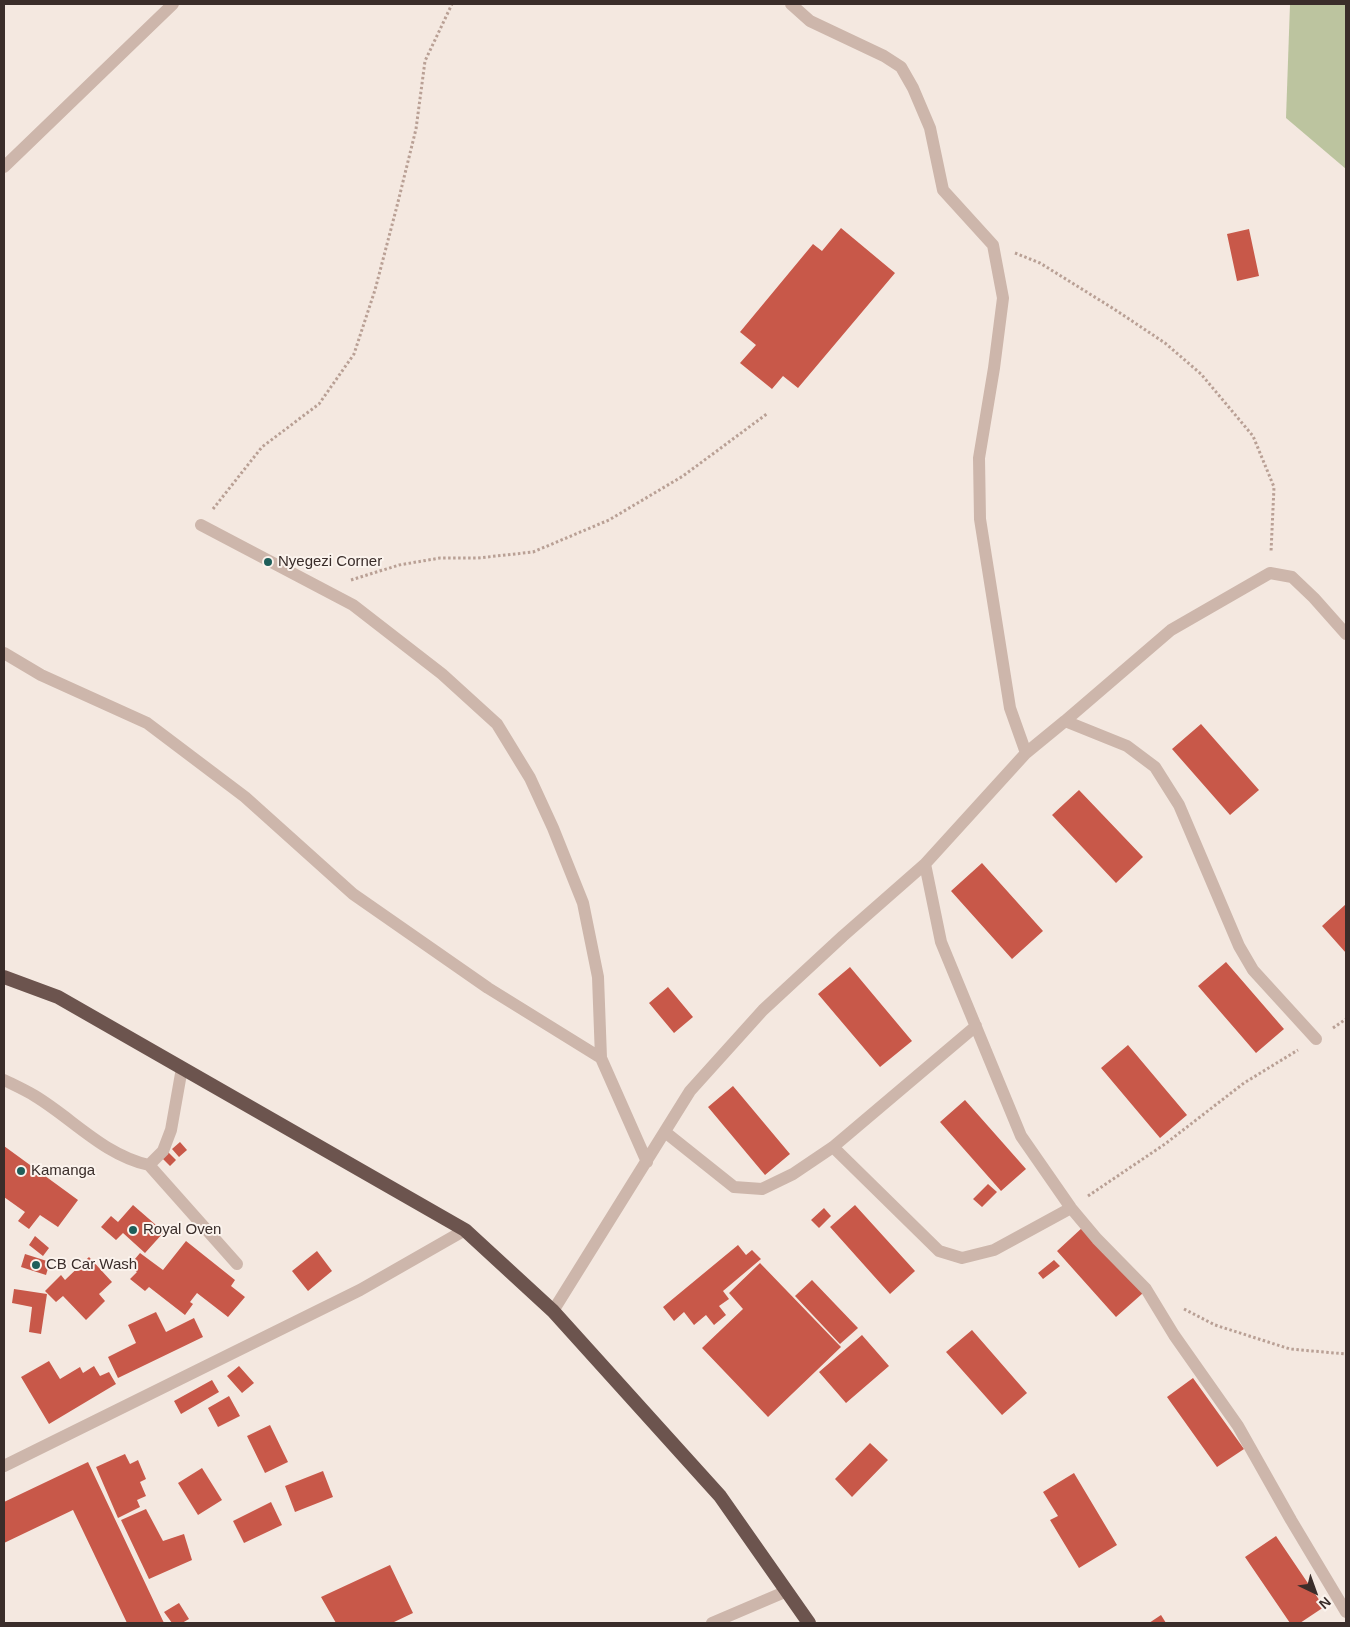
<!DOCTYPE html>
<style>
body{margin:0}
#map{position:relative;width:1350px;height:1627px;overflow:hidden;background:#f4e8e0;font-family:Arial,sans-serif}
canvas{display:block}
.frame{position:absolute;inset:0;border:5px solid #3a2d2a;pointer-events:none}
.north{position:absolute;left:1290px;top:1567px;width:50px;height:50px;-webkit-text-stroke:4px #fbf3ed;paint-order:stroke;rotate:138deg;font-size:14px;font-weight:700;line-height:20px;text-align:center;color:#3a2d2a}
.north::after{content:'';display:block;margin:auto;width:18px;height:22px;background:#3a2d2a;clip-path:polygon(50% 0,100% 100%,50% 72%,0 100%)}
</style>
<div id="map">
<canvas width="1350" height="1627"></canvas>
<div class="frame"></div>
<div class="north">N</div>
</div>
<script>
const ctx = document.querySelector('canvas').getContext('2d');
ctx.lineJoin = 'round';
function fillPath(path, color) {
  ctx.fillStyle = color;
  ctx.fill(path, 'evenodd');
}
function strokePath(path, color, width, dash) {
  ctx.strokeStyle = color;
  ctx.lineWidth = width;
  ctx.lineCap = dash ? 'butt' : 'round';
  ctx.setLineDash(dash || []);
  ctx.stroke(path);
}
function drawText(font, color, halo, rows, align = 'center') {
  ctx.font = font + ' Arial,sans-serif';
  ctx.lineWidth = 4;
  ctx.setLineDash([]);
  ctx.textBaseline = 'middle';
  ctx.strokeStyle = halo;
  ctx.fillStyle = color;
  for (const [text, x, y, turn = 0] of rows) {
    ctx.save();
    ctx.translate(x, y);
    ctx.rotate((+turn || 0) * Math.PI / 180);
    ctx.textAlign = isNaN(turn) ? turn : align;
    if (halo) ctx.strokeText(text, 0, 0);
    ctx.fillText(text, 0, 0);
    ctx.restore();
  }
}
fillPath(new Path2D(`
 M1290 4H1346V169L1286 118Z`), '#bcc49f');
fillPath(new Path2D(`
 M841 228 895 273 798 388 783 376 772 389 740 363 756 345 740 332 813 244 822 251Z
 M1249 229 1259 276 1237 281 1227 234Z
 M1201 724 1259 790 1230 815 1172 749Z
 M1079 790 1143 857 1116 883 1052 815Z
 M982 863 1043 931 1012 959 951 891Z
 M1346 904V953L1322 926Z
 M1226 962 1284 1029 1256 1053 1198 986Z
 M850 967 912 1041 880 1067 818 994Z
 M668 987 693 1017 674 1033 649 1003Z
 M1128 1045 1187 1115 1160 1138 1101 1068Z
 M733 1086 790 1154 765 1175 708 1107Z
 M965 1100 1026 1169 1001 1191 940 1122Z
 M180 1142 187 1150 179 1157 172 1149Z
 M4 1146 78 1200 58 1227 40 1215 29 1229 18 1221 25 1212 4 1197Z
 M168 1152 176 1160 170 1166 162 1158Z
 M988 1184 997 1192 982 1207 973 1199Z
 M133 1205 164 1232 145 1253 123 1233 116 1240 101 1227 111 1216 118 1222Z
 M855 1205 915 1271 890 1294 830 1227Z
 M824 1208 831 1216 819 1228 811 1220Z
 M1083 1227 1143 1293 1116 1317 1057 1251Z
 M35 1236 49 1248 43 1256 29 1245Z
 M186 1241 235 1280 231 1286 245 1297 228 1317 197 1293 190 1302 193 1304 185 1315 149 1287 145 1291 130 1279 137 1272 129 1266 140 1253 163 1270Z
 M738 1245 746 1255 752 1250 761 1259 723 1291 729 1299 719 1306 726 1315 714 1325 706 1315 694 1325 684 1312 674 1321 663 1307Z
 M317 1251 332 1271 308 1291 292 1271Z
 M25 1254 50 1262 46 1275 21 1267Z
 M89 1257 112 1282 99 1294 105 1301 86 1320 63 1296 56 1302 45 1291 61 1275 65 1280Z
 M1054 1260 1060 1266 1043 1279 1038 1273Z
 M760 1263 841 1347 768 1417 702 1348 743 1309 729 1293Z
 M812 1280 858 1328 840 1344 795 1296Z
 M14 1289 47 1294 41 1334 29 1332 32 1307 12 1303Z
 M156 1312 166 1332 194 1318 203 1337 118 1378 108 1357 136 1343 128 1325Z
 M972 1330 1027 1393 1002 1415 946 1352Z
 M862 1335 889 1366 846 1403 819 1372Z
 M49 1361 60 1379 80 1367 83 1373 94 1366 100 1376 109 1372 116 1384 49 1424 21 1377Z
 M239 1366 254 1383 242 1393 227 1376Z
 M1193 1378 1244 1449 1217 1467 1167 1397Z
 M212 1380 219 1392 181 1414 174 1401Z
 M229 1396 240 1416 218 1427 208 1408Z
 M270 1425 288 1462 265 1473 247 1436Z
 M870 1443 888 1460 852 1497 835 1479Z
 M125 1454 130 1464 138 1460 146 1479 140 1482 146 1496 137 1500 140 1507 118 1518 96 1467Z
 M88 1462 164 1623H127L73 1510 4 1543V1502Z
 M202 1468 222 1500 198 1515 178 1483Z
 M323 1471 333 1497 295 1512 285 1486Z
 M1074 1473 1117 1545 1079 1568 1050 1520 1058 1516 1043 1492Z
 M271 1502 282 1525 244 1543 233 1521Z
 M146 1509 163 1541 184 1534 192 1560 149 1579 121 1520Z
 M1276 1536 1324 1607 1300 1623H1290L1245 1557Z
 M390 1565 413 1613 392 1623H336L321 1597Z
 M179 1603 189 1619 182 1623H172L164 1612Z
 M1161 1615 1166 1623H1149Z`), '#c85849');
strokePath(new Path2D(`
 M1015 253 1040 263 1114 309 1165 343 1201 374 1253 436 1274 487 1271 552
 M213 509 262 447 319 404 354 354 375 290 397 206 416 129 425 61 452 4
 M351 580 399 565 440 558H478L533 552 609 520 683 476 768 413
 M1333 1028 1346 1019
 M1088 1196 1165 1144 1244 1083 1298 1050
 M1184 1309 1215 1325 1290 1349 1346 1354`), '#b9a095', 3, [2.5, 2.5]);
strokePath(new Path2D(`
 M791 4 810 21 884 56 901 67 913 88 930 128 943 190 993 245 1003 298 994 368 979 458 980 519 1010 708 1026 753
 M201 525 353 605 442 674 497 724 530 778 553 828 583 903 598 977 601 1058 647 1162
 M4 653 41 675 147 723 245 797 353 894 488 988 601 1058
 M1065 721 1127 746 1155 767 1179 805 1239 946 1253 970 1316 1039
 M925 864 941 942 1021 1136 1071 1208 1097 1239 1146 1289 1174 1335 1238 1426 1291 1520 1346 1612
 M4 1080C14 1085 25 1090 35 1096 73 1119 104 1155 149 1165L163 1151 171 1130 182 1068
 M665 1132 734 1187 762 1189 793 1174 833 1147 976 1026
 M833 1147 939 1251 962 1258 994 1250 1071 1208
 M149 1165 237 1264
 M553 1311 690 1091 763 1010 843 936 925 864 1026 753 1065 721 1171 630 1270 573 1292 577 1314 598 1346 634`), '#cdb6ab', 12);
strokePath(new Path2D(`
 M4 167 173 4
 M4 1466 360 1290 465 1230
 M712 1623 787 1591`), '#cdb6ab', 12);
strokePath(new Path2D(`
 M4 977 58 997 465 1230 553 1311 720 1496 809 1623`), '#6c544e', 14);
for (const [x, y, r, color] of [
 [268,562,5,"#1e5e5a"],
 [21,1171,5,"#1e5e5a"],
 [133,1230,5,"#1e5e5a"],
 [36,1265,5,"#1e5e5a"]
]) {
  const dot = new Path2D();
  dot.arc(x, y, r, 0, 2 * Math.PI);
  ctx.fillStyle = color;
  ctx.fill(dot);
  strokePath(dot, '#fbf3ed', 2);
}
drawText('15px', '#3a2d2a', '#fbf3ed', [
 ["Nyegezi Corner",278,562],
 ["Kamanga",31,1171],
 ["Royal Oven",143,1230],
 ["CB Car Wash",46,1265]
], 'left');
</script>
